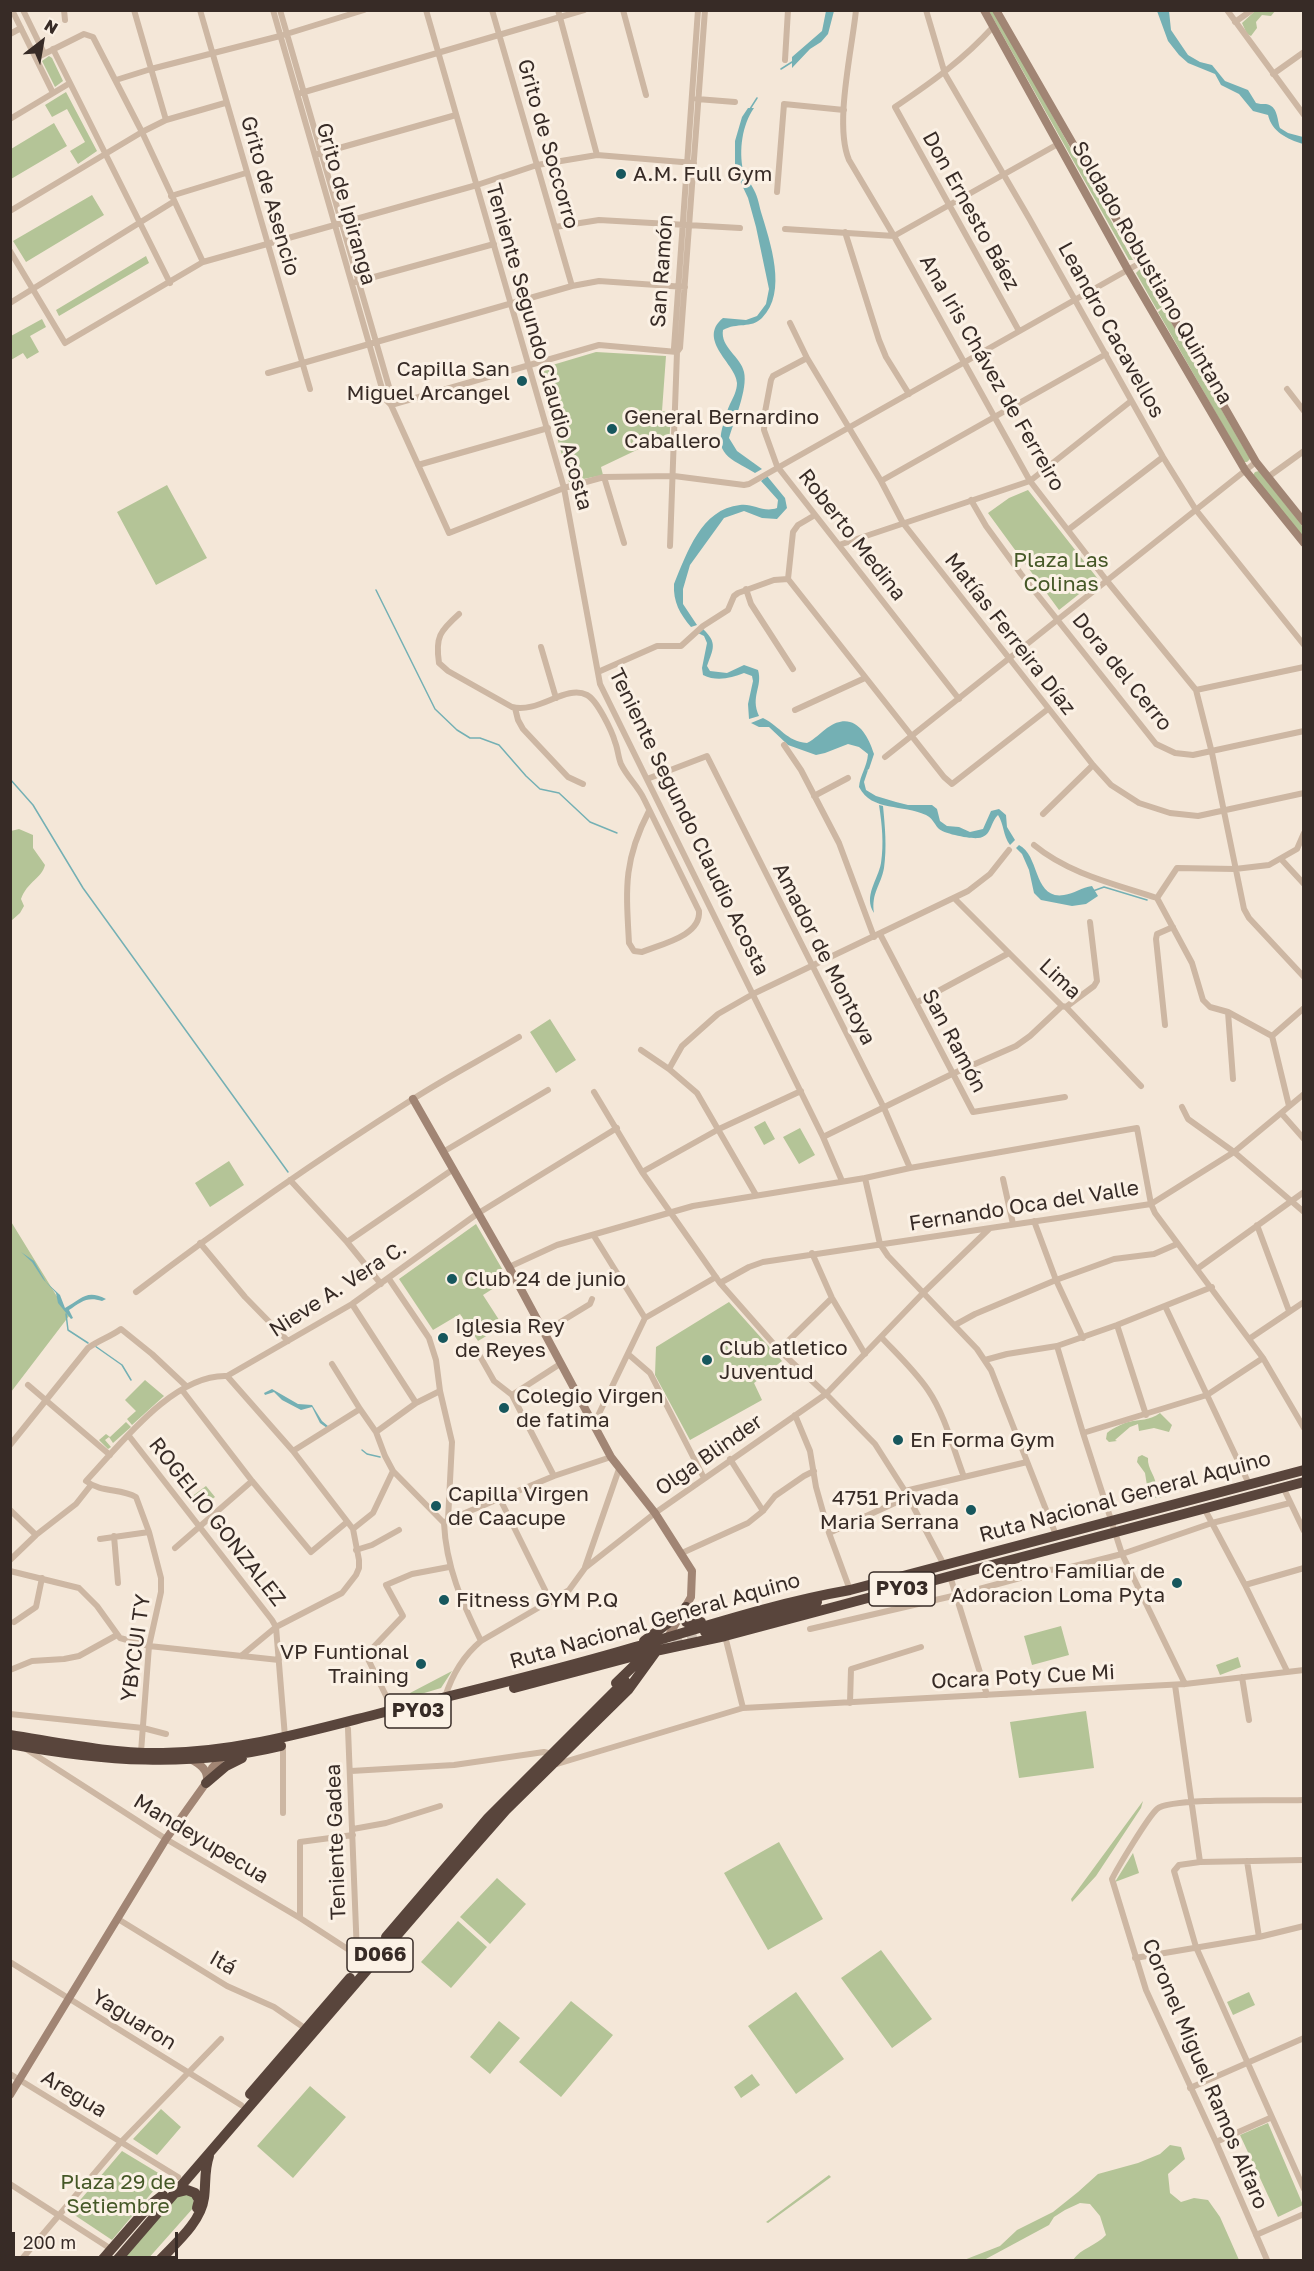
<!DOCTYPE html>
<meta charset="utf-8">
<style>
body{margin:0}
#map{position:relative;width:1314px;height:2271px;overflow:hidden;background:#f4e7d8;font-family:"Golos Text",sans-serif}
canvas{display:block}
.frame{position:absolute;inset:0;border:12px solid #372b26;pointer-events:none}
.north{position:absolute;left:12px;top:12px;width:60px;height:60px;-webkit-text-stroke:4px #fbf1e5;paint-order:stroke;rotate:31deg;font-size:16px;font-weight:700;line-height:24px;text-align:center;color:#372b26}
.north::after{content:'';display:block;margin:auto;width:21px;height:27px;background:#372b26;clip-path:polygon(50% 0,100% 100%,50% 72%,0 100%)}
.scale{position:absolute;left:12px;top:2232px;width:166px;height:27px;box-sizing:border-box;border:3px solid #372b26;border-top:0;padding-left:8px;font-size:18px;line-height:21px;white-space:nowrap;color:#372b26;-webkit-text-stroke:4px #fbf1e5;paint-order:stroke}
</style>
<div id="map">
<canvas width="1314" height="2271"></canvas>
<div class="frame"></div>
<div class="north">N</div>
<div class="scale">200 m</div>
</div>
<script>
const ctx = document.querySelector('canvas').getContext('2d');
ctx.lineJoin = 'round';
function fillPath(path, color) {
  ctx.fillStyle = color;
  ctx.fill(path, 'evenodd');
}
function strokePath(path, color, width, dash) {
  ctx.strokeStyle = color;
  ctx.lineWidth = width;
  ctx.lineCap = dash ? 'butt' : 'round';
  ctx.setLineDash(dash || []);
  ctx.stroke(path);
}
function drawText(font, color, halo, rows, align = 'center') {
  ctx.font = font + ' "Golos Text",sans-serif';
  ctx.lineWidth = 6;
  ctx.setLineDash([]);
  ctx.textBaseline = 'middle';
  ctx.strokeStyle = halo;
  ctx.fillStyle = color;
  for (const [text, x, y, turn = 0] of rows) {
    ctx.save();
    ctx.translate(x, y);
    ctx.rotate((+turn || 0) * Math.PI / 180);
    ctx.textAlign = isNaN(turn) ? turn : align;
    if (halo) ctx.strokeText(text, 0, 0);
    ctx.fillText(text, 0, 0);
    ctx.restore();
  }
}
fillPath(new Path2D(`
 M989 11H994L1133 260H1129Z
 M1255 11H1275L1271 16 1262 15 1256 22 1257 28 1251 36 1247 34 1242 23Z
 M49 56 52 58 63 81 55 87 42 61Z
 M66 92 97 151 78 164 70 151 85 142 67 109 52 117 45 105Z
 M54 123 67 146 11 179V149Z
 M92 195 104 215 26 262 13 241Z
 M146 256 149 263 59 316 56 310Z
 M1140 269 1162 307 1157 310 1136 273Z
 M1163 308 1250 459 1247 462H1244L1158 312Z
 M42 319 46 327 30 336 39 352 27 359 23 353 11 360V336Z
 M596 352 666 356 662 411 671 413 669 445 643 447 601 467 603 475 569 482 539 369Z
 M1259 471 1303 527V539L1253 475 1255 472Z
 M167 485 207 558 156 585 117 512Z
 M1028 490 1098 579 1059 610 988 513 1009 498Z
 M19 829 33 835V848L45 865C42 878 27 882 21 899L24 906 20 913 11 921V831Z
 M550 1019 576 1060 556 1073 530 1032Z
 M765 1121 775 1139 764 1145 754 1127Z
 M800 1128 815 1155 799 1164 783 1137Z
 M229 1161 244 1185 210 1207 195 1183Z
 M10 1220 69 1316 11 1392H10Z
 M476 1224 508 1279 483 1295 503 1326 478 1341 460 1314 433 1330 399 1279Z
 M729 1302 782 1361 754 1383 762 1400 690 1440 655 1375 656 1347Z
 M145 1380 164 1396 132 1425 127 1419 136 1411 125 1400Z
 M1160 1413 1172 1425 1169 1432 1154 1428 1139 1431 1138 1424 1130 1427 1115 1440 1117 1441 1109 1442 1106 1439 1107 1433C1110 1430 1125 1422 1129 1422 1139 1419 1150 1421 1160 1413Z
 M126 1422 131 1427 113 1443 109 1437 105 1440 111 1447 108 1449 99 1440 106 1434 110 1437Z
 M1142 1455 1148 1458C1147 1469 1157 1477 1156 1488L1163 1492 1161 1498H1149L1145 1473 1137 1462 1138 1457Z
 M206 1486 215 1497 200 1508 191 1497Z
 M1061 1626 1069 1655 1032 1665 1024 1636Z
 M1238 1657 1241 1667 1220 1675 1216 1665Z
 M452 1671 441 1688 411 1697 410 1693Z
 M1086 1711 1094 1768 1019 1778 1010 1722Z
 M1143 1801 1141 1808 1096 1876 1072 1902 1071 1899Z
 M779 1842 823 1919 768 1950 724 1873Z
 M1133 1853 1139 1873 1115 1882Z
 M497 1878 526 1904 490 1944 460 1917Z
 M458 1921 487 1947 451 1988 421 1962Z
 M881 1950 932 2019 892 2048 841 1978Z
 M796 1992 844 2059 796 2094 748 2026Z
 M1249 1992 1255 2005 1233 2015 1227 2002Z
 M571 2001 613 2035 561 2097 519 2062Z
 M499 2021 520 2038 490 2074 470 2057Z
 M752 2074 760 2085 741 2098 734 2087Z
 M310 2086 346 2117 293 2178 257 2146Z
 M161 2109 181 2127 157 2155 133 2139Z
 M1268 2123 1303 2205 1278 2217 1240 2135Z
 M1170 2145 1181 2147 1185 2159 1168 2174 1170 2193 1181 2202 1194 2198 1208 2200 1220 2217 1239 2260H1073C1081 2248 1096 2246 1106 2235L1100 2216 1090 2204 1080 2203 1065 2210 1054 2217 1049 2225 984 2260H964L1000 2246 1017 2230 1053 2212 1078 2192 1098 2174 1138 2163 1160 2154Z
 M122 2151 165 2177 112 2240 70 2212Z
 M829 2175 831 2177 768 2223 766 2222Z
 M179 2194 193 2195 194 2207 147 2260H123Z`), '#b4c497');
fillPath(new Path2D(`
 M826 11H834L828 34 821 42 810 49 792 68V57L822 31Z
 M1157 11H1169L1171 30 1188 55 1200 62 1212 65 1225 81 1248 90 1256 103C1259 104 1262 104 1266 104 1278 106 1277 119 1280 128L1288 133 1303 137V144C1287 139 1272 132 1268 115L1253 111 1239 94 1221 85 1215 74 1188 63 1179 55 1168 41Z
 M748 108H754C742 125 739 150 743 170 745 178 751 183 754 190 758 197 759 205 761 212 770 242 788 292 762 318 751 329 737 322 723 330 720 347 741 357 744 372 748 389 734 421 729 438L737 451 762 469 755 473C730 458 713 455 724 422 726 416 727 410 730 404 733 398 737 391 737 383 737 365 696 340 723 318L746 320 757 316 766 304 769 289 756 227 748 198 735 170V141L742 117Z
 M767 476 785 498 787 508 777 519 762 518 744 511 724 518 690 565 683 589V604L697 625 691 627C680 614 673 602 674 584 687 553 701 509 740 505 753 503 763 513 777 508L778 500 761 481Z
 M703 629C718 643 713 649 707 666L710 671 727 673 744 665 758 670C763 687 750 696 759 716L749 719 748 704 753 681 752 676 744 673C731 678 717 682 703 675L702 668 707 643 704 636 698 633Z
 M763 718C781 727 786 741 807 743 815 739 820 733 827 728 852 710 867 731 874 754L869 769 866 771 868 770 864 782 866 790 876 796 896 802 908 805H932L937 809 940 821 947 826 959 827 970 832 983 829 991 811 999 809 1006 815 1007 827 1015 840 1010 845C1003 836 1004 824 998 815 990 822 992 837 978 838 971 839 943 834 938 828 934 823 932 818 926 815 903 804 872 812 859 787 860 775 867 767 868 754L859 747 848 744 825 753 816 755 788 745 769 727H759L751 723Z
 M879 805 883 806C885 827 887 847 884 868 881 885 871 893 874 913 863 896 878 880 881 863 884 844 882 824 879 805Z
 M1019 845C1040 855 1033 900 1064 895 1074 894 1082 887 1092 886L1098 896 1086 904 1072 906 1041 900 1034 893 1029 870 1022 854 1016 848Z
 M21 1252 34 1261 46 1282 60 1295 65 1308C82 1299 86 1289 106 1299L102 1301C87 1296 81 1302 69 1310L73 1318 71 1319 58 1303 56 1293 43 1279 32 1262Z
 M272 1389 298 1404 312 1405 322 1421 328 1426 327 1428 320 1423 312 1407 301 1410 282 1400 274 1392 265 1395 264 1393Z`), '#74b0b4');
strokePath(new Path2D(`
 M781 69 792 62
 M750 109 757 98
 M376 590 435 709 457 730 470 738H480L499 745 526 776 540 789 559 793 590 822 617 833
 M10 779 33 805 83 888 288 1172
 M1093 891 1104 887 1147 900
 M66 1314 68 1330 88 1343
 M95 1346 122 1365 131 1380
 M362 1450 367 1454 380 1457`), '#74b0b4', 1.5);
strokePath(new Path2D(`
 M659 1648 674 1641 701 1633`), '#cec1b4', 10, [10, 5]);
strokePath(new Path2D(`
 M12 10 53 93
 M23 10 44 53
 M64 10 65 20
 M134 10 166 120
 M200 10 310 389
 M273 10 385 399 391 405 449 533 564 488 604 477 674 476 744 485 749 484 1140 263
 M280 10 392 397 391 405
 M426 10 564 488 600 684 823 1137 842 1181
 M492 10 572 286
 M558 10 597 155
 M623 10 646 95
 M856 10C852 50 834 125 849 160L894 236 1030 481 1107 581 1196 690 1212 753 1244 909 1249 918 1304 977
 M926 10 945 74 1029 218 1163 457 1196 510 1304 645
 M1227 10 1304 115
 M1235 22 1252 10
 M993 27C963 60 932 82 895 107L1019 331
 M10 34 21 28
 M53 49 170 283
 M36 58 84 34 93 37 142 132 203 262
 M785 60 788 10
 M1273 74 1304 52
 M116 80 151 69 280 36 364 10
 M301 93 584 10
 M697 99 735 102
 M10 119 70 83
 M318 154 456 115
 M777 192 784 104 844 110
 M171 196 246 173
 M10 211 142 132 166 120 225 103
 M555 227 599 220 740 228
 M785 229 894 236 1058 144
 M845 232 879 340 886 357 909 394
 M10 251 65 343 203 262 477 185 537 165 597 155 694 163
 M356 282 494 244
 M10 303 173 202
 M790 323 807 358 881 481 903 523 1093 765 1111 785 1139 803 1170 813 1198 816 1304 793
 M677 352 674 348 698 10
 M807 358 773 376 771 380 765 412 764 430 777 466 959 699
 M268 373 572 286 599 281 685 287
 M1287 389 1304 411
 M391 405 599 345 677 352
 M418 465 548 428
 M604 477 624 543
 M1268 477 1304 451
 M881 481 1106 354
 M971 500 986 526 1021 574 1156 744 1175 753 1193 755 1304 731
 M815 515 798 525 793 532 788 579 944 777 952 784 1048 709
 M1068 530 1163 457
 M839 545 1030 481 1131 401
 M670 546 677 352 680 348 705 10
 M746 589 751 604 793 669
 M459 614C440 631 435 637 439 663L448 671 512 707C538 714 566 684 587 695 597 700 612 731 615 742 618 749 618 757 621 764 627 777 638 786 644 799 662 836 680 873 699 911 701 936 661 944 642 952L634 951 629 943C626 889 623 861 649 811
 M541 647 556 698
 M598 672 657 646H681L703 626 728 610 734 596 738 593 774 580 788 579
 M1196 690 1304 667
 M515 708 518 720 523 729 568 777 583 784
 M795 710 865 678
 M784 745 801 770 839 843 874 937
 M885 757 1256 462
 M647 779 707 756 884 1108 910 1168
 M814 796 848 778
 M1043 814 1093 765
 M1034 845C1069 874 1115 884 1157 898
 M1281 859 1304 884
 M954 898 1062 1006 1066 1007 1141 1086
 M1157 898 1192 963 1203 1000 1210 1007 1228 1012 1272 1036 1289 1106
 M1157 898 1177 868 1235 869 1269 865 1297 849 1304 833
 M880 934 973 1112 1065 1097
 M916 1003 1009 953
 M1066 1007 1094 986 1097 981 1090 922
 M1228 1012 1233 1079
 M1165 1025 1156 939 1157 934 1173 927
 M1272 1036 1304 1008
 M641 1050 669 1069 697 1093 756 1195
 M669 1069 682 1046 718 1014 753 994 968 891 990 874 1009 850
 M594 1092 642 1172 720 1283 779 1350 826 1394 875 1444 905 1491 944 1565
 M1182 1107 1188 1119 1234 1152 1304 1212
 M1282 1114 1304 1139
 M823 1137 952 1074 1016 1046 1030 1036 1062 1006
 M443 1152 548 1090
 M642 1172 719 1129 801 1091
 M865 1178 880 1244 888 1256 977 1349 991 1370 1056 1535
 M1003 1179 1013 1224
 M290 1180 347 1242 381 1284
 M1034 1221 1056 1280 1083 1338
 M1257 1225 1289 1311
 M594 1236 645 1318
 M347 1242 452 1170
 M200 1243 245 1297 288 1341
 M812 1253 832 1298 865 1354
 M509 1267 557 1245 693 1206 865 1178 910 1168 1137 1128 1151 1204 1155 1213 1263 1358 1304 1428
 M1197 1269 1304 1192
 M389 1279 429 1338 436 1360 440 1391 452 1442 448 1520 444 1523C446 1567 462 1602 481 1641
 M720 1283 749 1267 763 1262 1151 1204 1234 1152 1304 1094
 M136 1292C225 1224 318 1159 413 1099 447 1077 484 1058 519 1037
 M352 1304 416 1403
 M1165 1306 1249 1484
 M955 1325 975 1314 1056 1280 1114 1259 1154 1254 1177 1244
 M1117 1325 1146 1415
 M544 1332 590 1304 592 1299
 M881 1337C897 1354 915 1371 928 1390 945 1415 953 1448 964 1477
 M1249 1339 1304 1302
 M1057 1346 1083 1433 1122 1554 1185 1684
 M779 1350 832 1298
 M477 1351 494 1381 512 1395 554 1476
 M628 1354 650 1373 704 1478
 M985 1360 1007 1354 1057 1346 1117 1325 1212 1287
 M332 1364 360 1409 376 1432 385 1456 393 1471 444 1523
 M227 1376 293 1451 353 1529 359 1560V1568L356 1575 342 1593 276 1627 241 1656
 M28 1385 110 1455
 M182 1390 252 1481 311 1552 347 1522
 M512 1395 560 1364
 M795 1415 810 1451 816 1487 829 1533 850 1590
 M594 1424 645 1318 716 1277
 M376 1432 416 1403 440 1391
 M1083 1433 1207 1395 1263 1358
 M129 1436 272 1620 276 1627 285 1737
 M10 1445 88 1348C99 1340 110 1337 121 1329L152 1354 186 1386
 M293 1451 360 1409
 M730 1459 763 1511
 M1283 1487 1304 1531
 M905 1491 1027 1462
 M500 1499 551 1602
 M1204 1508 1245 1585 1287 1671
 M10 1510 36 1535
 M448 1520 554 1476 611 1457
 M353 1529 373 1513 393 1471
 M829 1533 908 1497
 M114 1536 118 1583
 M100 1539 149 1532
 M175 1548 252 1481
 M356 1550 372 1545 399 1530
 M682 1553 748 1523 763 1511 775 1496 804 1476 814 1471
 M10 1560 36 1535 76 1504 91 1485
 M585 1567 619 1469
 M10 1571 79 1588 97 1606 120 1638 149 1646 279 1660
 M950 1576 987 1695
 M1245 1585 1304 1568
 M14 1622 36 1607 42 1578
 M810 1629 957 1595 1020 1578 1030 1567 1048 1570 1063 1569 1122 1554 1212 1523 1290 1503
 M725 1636 743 1708
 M10 1670 32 1661 64 1659 79 1656 117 1635
 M1242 1677 1249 1720
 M1175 1685 1200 1862
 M445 1697C452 1675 463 1656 481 1641L569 1590 585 1568 655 1513 826 1394 924 1292 989 1229
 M850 1703 851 1669 921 1647
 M393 1710 366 1655 403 1616 386 1585 412 1574 449 1567
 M10 1714 143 1728 166 1734
 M348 1729 357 1954
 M26 1749 166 1839 300 1918 366 1961
 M141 1752 149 1646 161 1592V1578L149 1532 136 1497C120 1488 101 1493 86 1481 120 1445 173 1374 227 1376L352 1304 477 1214 617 1128
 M557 1764 743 1708 1185 1684 1304 1670
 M351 1771 454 1765 544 1752 552 1754
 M283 1813V1745
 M353 1829 386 1823 440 1806
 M1304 1860 1200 1862 1179 1865 1174 1871 1196 1947 1304 2189
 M1247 1861 1259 1937
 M300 1918V1842L353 1835
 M118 1919 227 1986 274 2007 306 2029
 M1135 1958 1259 1937 1304 1926
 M10 1962 241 2105
 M10 2074 178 2177
 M1190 2088 1304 2038
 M1216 2142 1270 2118
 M10 2184 111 2249
 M1256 2235 1304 2214
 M21 2260 121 2142 221 2039
 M1267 2260 1216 2142 1146 1990 1112 1879C1118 1867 1148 1817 1157 1809 1170 1797 1280 1801 1304 1800`), '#cdb7a3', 6);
strokePath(new Path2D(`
 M984 10 1128 270 1245 470 1304 543
 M996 10 1256 462 1304 522
 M413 1099 509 1267 611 1457 655 1513 692 1571 691 1597 668 1637
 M190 1759C199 1763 208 1769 207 1780
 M10 2095 166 1839 206 1783 212 1768 223 1756`), '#a18574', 8);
strokePath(new Path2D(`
 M686 1607 684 1616 686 1622 692 1624 701 1622
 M705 1632 817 1602
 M644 1641 675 1618
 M616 1683 646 1654
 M514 1688 646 1653 725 1636 1304 1482
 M10 1735C61 1743 112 1754 163 1753 238 1752 310 1731 381 1713 466 1692 551 1672 635 1647 707 1626 776 1603 850 1590L1304 1470
 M10 1744C102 1761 189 1768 281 1746
 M206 1783 226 1766 242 1758
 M386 1937 488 1818 625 1681
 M250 2094 350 1978
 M175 2193 187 2190 195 2193 199 2200 197 2208
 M102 2260 150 2205 163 2195
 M117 2260 462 1860 506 1810 628 1690 657 1650
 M160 2260C176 2243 201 2222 204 2198 206 2184 204 2170 209 2156`), '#59453c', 10);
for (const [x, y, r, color] of [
 [621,174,6,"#17575d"],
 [522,381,6,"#17575d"],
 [612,429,6,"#17575d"],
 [452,1279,6,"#17575d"],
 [443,1338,6,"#17575d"],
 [707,1360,6,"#17575d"],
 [504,1408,6,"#17575d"],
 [898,1440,6,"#17575d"],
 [436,1506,6,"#17575d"],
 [971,1510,6,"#17575d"],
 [1177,1583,6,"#17575d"],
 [444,1600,6,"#17575d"],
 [421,1664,6,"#17575d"]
]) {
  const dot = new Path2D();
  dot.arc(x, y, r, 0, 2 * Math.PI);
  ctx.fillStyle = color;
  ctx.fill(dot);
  strokePath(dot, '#fbf1e5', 2);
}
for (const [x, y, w] of [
 [902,1589,66],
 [418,1711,66],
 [380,1955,66]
]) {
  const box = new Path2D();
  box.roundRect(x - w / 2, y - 17, w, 34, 4.5);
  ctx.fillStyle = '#fbf1e5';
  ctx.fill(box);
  strokePath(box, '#372b26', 1.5);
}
drawText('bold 20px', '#372b26', null, [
 ["PY03",902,1589],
 ["PY03",418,1711],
 ["D066",380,1955]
]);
drawText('21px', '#372b26', '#fbf1e5', [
 ["Grito de Soccorro",548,144,74],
 ["Grito de Asencio",270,196,74],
 ["Grito de Ipiranga",346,204,74],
 ["Don Ernesto Báez",971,211,61],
 ["San Ramón",662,271,-86],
 ["Soldado Robustiano Quintana",1152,273,60],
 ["Leandro Cacavellos",1111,330,61],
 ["Teniente Segundo Claudio Acosta",539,347,74],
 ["Ana Iris Chávez de Ferreiro",992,373,60],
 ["Roberto Medina",852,535,52],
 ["Matías Ferreira Díaz",1010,634,52],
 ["Dora del Cerro",1122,672,51],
 ["Teniente Segundo Claudio Acosta",689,822,64],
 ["Amador de Montoya",824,954,63],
 ["Lima",1060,979,43],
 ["San Ramón",954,1041,62],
 ["Fernando Oca del Valle",1024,1206,-9],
 ["Nieve A. Vera C.",338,1289,-33],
 ["Olga Blinder",709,1455,-35],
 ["Ruta Nacional General Aquino",1125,1497,-15],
 ["ROGELIO GONZALEZ",217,1522,52],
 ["Ruta Nacional General Aquino",655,1621,-16],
 ["YBYCUI TY",136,1648,-82],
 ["Ocara Poty Cue Mi",1023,1677,-3],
 ["Mandeyupecua",201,1839,31],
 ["Teniente Gadea",336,1842,-92],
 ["Itá",223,1963,30],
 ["Yaguaron",134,2020,32],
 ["Coronel Miguel Ramos Alfaro",1205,2074,67],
 ["Aregua",74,2094,31]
]);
drawText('21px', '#372b26', '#fbf1e5', [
 ["A.M. Full Gym",633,174],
 ["Capilla San",510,369,"right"],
 ["Miguel Arcangel",510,393,"right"],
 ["General Bernardino",624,417],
 ["Caballero",624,441],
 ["Club 24 de junio",464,1279],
 ["Iglesia Rey",455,1326],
 ["de Reyes",455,1350],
 ["Club atletico",719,1348],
 ["Juventud",719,1372],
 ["Colegio Virgen",516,1396],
 ["de fatima",516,1420],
 ["En Forma Gym",910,1440],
 ["Capilla Virgen",448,1494],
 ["de Caacupe",448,1518],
 ["4751 Privada",959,1498,"right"],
 ["Maria Serrana",959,1522,"right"],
 ["Centro Familiar de",1165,1571,"right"],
 ["Adoracion Loma Pyta",1165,1595,"right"],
 ["Fitness GYM P.Q",456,1600],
 ["VP Funtional",409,1652,"right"],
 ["Training",409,1676,"right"]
], 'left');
drawText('21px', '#455827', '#fbf1e5', [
 ["Plaza Las",1061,560],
 ["Colinas",1061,584],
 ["Plaza 29 de",118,2182],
 ["Setiembre",118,2206]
]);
</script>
